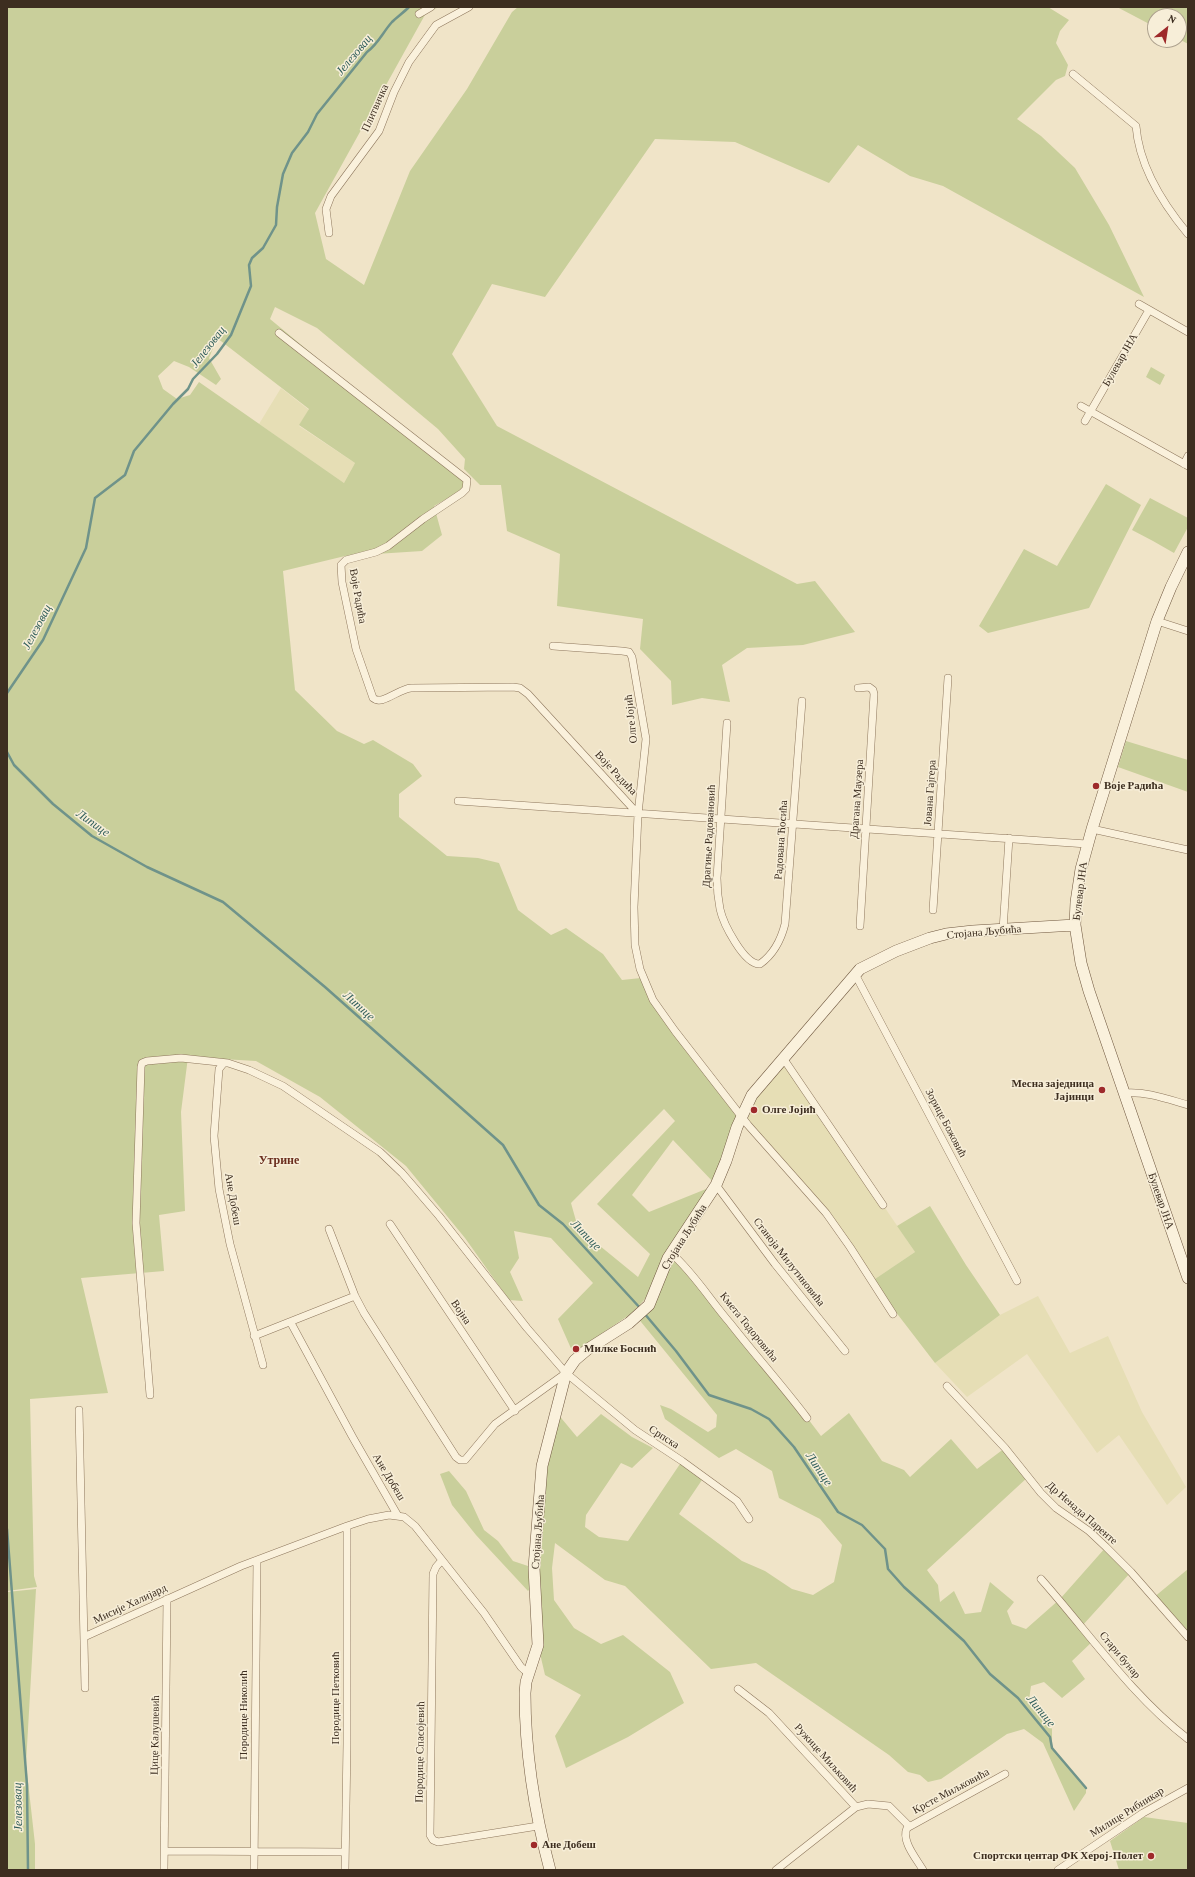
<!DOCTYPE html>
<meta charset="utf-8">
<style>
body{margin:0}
#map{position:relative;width:1195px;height:1877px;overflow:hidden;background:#f0e4c8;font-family:"Crimson Pro",serif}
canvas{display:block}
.frame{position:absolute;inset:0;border:8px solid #3d2e20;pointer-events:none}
.north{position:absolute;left:1147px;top:8px;width:40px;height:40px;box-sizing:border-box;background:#f7eed8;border:1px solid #ada18e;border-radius:50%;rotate:30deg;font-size:11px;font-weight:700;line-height:16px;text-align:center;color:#3d2e20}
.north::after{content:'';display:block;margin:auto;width:14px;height:18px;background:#9e2a2b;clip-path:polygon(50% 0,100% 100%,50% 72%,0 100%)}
</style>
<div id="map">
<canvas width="1195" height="1877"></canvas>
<div class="frame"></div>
<div class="north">N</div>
</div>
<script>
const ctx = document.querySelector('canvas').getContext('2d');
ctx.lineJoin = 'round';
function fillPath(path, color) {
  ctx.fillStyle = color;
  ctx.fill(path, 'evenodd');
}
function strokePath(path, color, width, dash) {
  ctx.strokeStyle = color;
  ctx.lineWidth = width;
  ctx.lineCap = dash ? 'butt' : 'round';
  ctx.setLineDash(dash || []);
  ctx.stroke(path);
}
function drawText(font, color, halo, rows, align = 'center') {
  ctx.font = font + ' "Crimson Pro",serif';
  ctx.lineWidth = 3;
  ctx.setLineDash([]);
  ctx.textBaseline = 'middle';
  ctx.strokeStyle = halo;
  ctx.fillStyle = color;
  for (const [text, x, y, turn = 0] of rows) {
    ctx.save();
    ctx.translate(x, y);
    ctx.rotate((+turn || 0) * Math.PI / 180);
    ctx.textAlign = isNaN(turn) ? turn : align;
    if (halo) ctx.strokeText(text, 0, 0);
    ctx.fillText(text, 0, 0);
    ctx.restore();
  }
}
fillPath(new Path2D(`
 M281 388 309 410 299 426 355 463 344 483 259 424Z
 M783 1058 915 1252 872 1281 850 1247 741 1116Z
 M1038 1296 1070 1353 1108 1336 1142 1412 1186 1487 1167 1505 1119 1435 1097 1453 1027 1354 967 1397 935 1363 1000 1315Z`), '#e6deb5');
fillPath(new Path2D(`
 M7 7H439L426 13 315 213 326 259 364 285 410 171 467 89 512 12 518 7H1048L1069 20 1060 31 1056 43 1068 65 1065 76 1056 80 1017 119 1041 136 1075 168 1109 225 1144 297 943 186 910 176 858 145 829 183 735 142 655 139 545 297 492 284 452 354 497 426 797 584 815 581 855 632 803 645 747 648 722 665 730 702 702 698 672 705 671 681 640 649 643 619 557 606 560 554 507 531 501 485H480L464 469 465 459 438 429 317 328 275 307 270 319 464 480V489L434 506 442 535 422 551 345 556 283 571 295 690 337 731 364 744 373 740 413 764 422 776 399 794V817L447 856 478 858 499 863 518 910 551 935 566 928 603 954 622 980 641 978 665 1018 741 1116 716 1185 672 1253 783 1386 821 1436 849 1413 882 1461 904 1470 910 1477 951 1439 977 1469 1005 1448 1028 1477 927 1570 938 1585 940 1602 954 1591 965 1614 981 1612 990 1582 1014 1602 1007 1611 1012 1624 1026 1629 1060 1599 1106 1547 1131 1572 1082 1626 1094 1640 1072 1661 1085 1679 1062 1698 1044 1682 1031 1686 1029 1700 1052 1729V1748L1086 1788V1793L1074 1811 1043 1743 1024 1729 1007 1734 941 1779 928 1782 920 1775 908 1772 889 1755 756 1663 711 1669 625 1586 605 1580 555 1543 552 1568 554 1600 574 1628 601 1644 623 1635 670 1672 684 1703 628 1737 566 1768 555 1736 581 1695 545 1675 538 1645 535 1583 528 1591 476 1535 452 1505 440 1474 449 1471 466 1491 484 1530 498 1541 513 1561 534 1568 542 1466 557 1413 577 1437 601 1414 632 1437 653 1448 632 1468 621 1463 586 1515 585 1527 599 1537 628 1541 682 1461 704 1477 679 1514 742 1561 765 1571 792 1589 813 1595 834 1582 842 1545 820 1519 779 1498 772 1471 736 1449 719 1458 665 1419 660 1405 671 1409 708 1432 716 1427 717 1415 637 1317 650 1303 664 1266 645 1299 632 1313 573 1353 558 1319 593 1283 551 1238 514 1231 519 1258 510 1272 523 1301 509 1300 465 1238 406 1166 320 1097 256 1061 188 1057 181 1112 185 1211 159 1215 164 1271 81 1278 108 1393 30 1399 34 1576 37 1587 7 1591ZM217 338 309 409 299 425 355 463 344 483 199 382 190 395 177 399 163 389 158 376 174 361 189 367 216 385 221 379 209 358ZM664 1109 675 1121 597 1204 650 1254 638 1277 578 1228 571 1203ZM673 1140 716 1185 649 1212 632 1195Z
 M1117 7H1188V44L1179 39V16H1155V27Z
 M1151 367 1165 375 1160 385 1146 377Z
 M1106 484 1141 505 1089 608 988 633 979 626 1024 549 1057 566Z
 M1150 498 1188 518V527L1174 553 1153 541 1158 532 1153 541 1132 530Z
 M1126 741 1188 760V792L1118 767Z
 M930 1206 966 1265 1000 1315 935 1363 872 1281 915 1252 897 1226Z
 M1188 1569V1630L1184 1632 1153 1598Z
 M36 1589 26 1764 35 1844V1870H7V1592Z
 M1144 1817 1188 1823V1870H1119L1110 1841Z`), '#c9cf9b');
strokePath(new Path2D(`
 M7 693 43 640 86 548 95 498 125 475 134 451 173 404 188 389 193 379 217 354 231 335 251 286 249 265 252 258 263 248 276 225 277 207 283 174 292 153 308 132 317 114 367 52C378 44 383 32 392 22 397 17 403 13 409 7
 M7 752 14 765 53 804 92 836 147 867 223 902 325 987 503 1145 539 1205 563 1224 641 1309
 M644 1313 676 1351 709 1395 751 1409 769 1419 794 1447 838 1512 862 1525 885 1549 888 1569 904 1587 964 1641 990 1674 1018 1698 1050 1737 1052 1748 1086 1788
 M7 1529 27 1785 28 1870`), '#6f938a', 2.5);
const street = new Path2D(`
 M419 14 431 7
 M1073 74 1136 126C1139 165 1163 204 1188 234
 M329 233 326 209 331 196 379 131 394 92 409 62 436 25 469 7
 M1139 304 1188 332
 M279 333 467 480 466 489 462 493 423 519 388 546 376 552 346 560 341 565 342 582 356 649 373 698C382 706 398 689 411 688L513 687 520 688 528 694 638 814
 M1081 406 1188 466
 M1085 421 1149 310
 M1184 464 1188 456
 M1157 621 1188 631
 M553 646 622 651 629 652 632 657 646 739 638 814 634 907 635 945 640 969 653 1000 675 1031 748 1125 826 1213 850 1247 893 1314
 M858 688 869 687 873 690 874 694 860 926
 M727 723 717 878C717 888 718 899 720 909 723 923 744 965 760 964 774 954 781 940 785 924L802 701
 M458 801 1087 844
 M1092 829 1188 850
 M933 910 948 678
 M1003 930 1009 838
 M855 974 1017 1281
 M783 1058 883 1205
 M223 1064 219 1069 214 1136 219 1189 230 1244 263 1365
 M1124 1093C1146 1091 1167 1099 1188 1105
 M716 1185 775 1264 845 1351
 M390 1224 515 1411
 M329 1229 355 1296 364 1313 456 1457 460 1460H465L495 1424 566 1373
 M671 1253C694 1273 710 1300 730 1323 755 1355 782 1385 807 1418
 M291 1323 352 1436 398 1516
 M254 1336 355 1296
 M947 1386 1005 1448 1041 1493 1056 1508 1089 1531 1106 1547 1131 1572 1188 1637
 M150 1395 136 1223 141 1067 142 1063 147 1061 181 1058 228 1063 249 1070 283 1086 380 1152 402 1173 439 1216 527 1328 566 1373 635 1430 682 1461 737 1501 749 1519
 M79 1410 85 1688
 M442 1560 436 1567 433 1574 430 1835 433 1840 438 1842 538 1826
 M1041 1579C1089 1633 1131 1695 1188 1739
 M84 1637 241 1566 347 1526 368 1519 389 1515 404 1517 415 1526 484 1613 521 1667 529 1674
 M738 1689 769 1713 856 1807
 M166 1851 345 1852
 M164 1870 167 1599
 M254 1870 257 1560
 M345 1870 347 1744V1526
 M776 1870 856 1807 868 1804 889 1806 909 1826
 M923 1870C916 1858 901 1841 907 1828L1005 1774
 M1058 1870 1143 1813 1188 1788`);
const secondary = new Path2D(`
 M1188 552 1171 587 1157 621 1092 829 1081 869 1076 902 1075 925 1081 963 1089 991 1188 1278
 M550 1870C534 1810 525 1755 525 1693L526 1682 538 1645 534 1568 542 1466 566 1373 575 1360 588 1349 629 1323 649 1305 668 1258 716 1185 726 1161 737 1127 752 1095 860 969 896 951 930 938 946 934 973 931 1075 925`);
strokePath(street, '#8d765c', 8);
strokePath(secondary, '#6f573f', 12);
strokePath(street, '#faf1dc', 7);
strokePath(secondary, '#faf1dc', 11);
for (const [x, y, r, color] of [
 [1096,786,4,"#9e2a2b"],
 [1102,1090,4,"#9e2a2b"],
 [754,1110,4,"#9e2a2b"],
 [576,1349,4,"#9e2a2b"],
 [534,1845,4,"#9e2a2b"],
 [1151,1856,4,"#9e2a2b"]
]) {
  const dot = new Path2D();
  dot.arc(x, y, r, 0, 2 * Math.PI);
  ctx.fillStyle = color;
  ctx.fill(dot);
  strokePath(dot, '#f7eed8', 1.5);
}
drawText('11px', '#3d2e20', '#f7eed8', [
 ["Плитвичка",375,108,-66],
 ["Булевар ЈНА",1120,360,-60],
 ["Воје Радића",358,596,80],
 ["Олге Јојић",631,719,-96],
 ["Воје Радића",616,773,47],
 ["Јована Гајгера",930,793,-86],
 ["Драгана Маузера",857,799,-86],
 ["Драгиње Радовановић",709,836,-87],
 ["Радована Ћосића",781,840,-86],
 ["Булевар ЈНА",1080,891,-83],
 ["Стојана Љубића",984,932,-5],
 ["Зорице Божовић",946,1123,62],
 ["Ане Добеш",233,1199,80],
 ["Булевар ЈНА",1161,1201,71],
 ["Стојана Љубића",684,1237,-58],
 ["Станоја Милутиновића",789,1262,52],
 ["Војна",461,1312,56],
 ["Кмета Тодоровића",749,1327,51],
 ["Српска",664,1437,33],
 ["Ане Добеш",389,1477,59],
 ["Др Ненада Паренте",1082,1513,41],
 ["Стојана Љубића",538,1532,-86],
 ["Мисије Халијард",130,1604,-25],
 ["Стари бунар",1120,1655,50],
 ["Породице Петковић",336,1698,-90],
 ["Породице Николић",244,1715,-90],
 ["Цице Калушевић",155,1735,-89],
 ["Породице Спасојевић",420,1752,-89],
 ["Ружице Миљковић",826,1758,48],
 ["Крсте Миљковића",951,1791,-28],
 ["Милице Рибникар",1127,1812,-32]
]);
drawText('bold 11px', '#3d2e20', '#f7eed8', [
 ["Воје Радића",1104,786],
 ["Месна заједница",1094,1084,"right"],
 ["Јајинци",1094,1097,"right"],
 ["Олге Јојић",762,1110],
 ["Милке Боснић",584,1349],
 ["Ане Добеш",542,1845],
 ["Спортски центар ФК Херој-Полет",1143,1856,"right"]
], 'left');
drawText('italic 12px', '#2f5d5a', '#f7eed8', [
 ["Јелезовац",354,55,-50],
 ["Јелезовац",208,347,-52],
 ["Јелезовац",37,627,-62],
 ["Липице",93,823,35],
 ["Липице",359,1006,42],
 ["Липице",586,1235,46],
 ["Липице",819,1469,56],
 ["Липице",1041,1711,51],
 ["Јелезовац",18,1807,-91]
]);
drawText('bold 12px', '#6b2e1e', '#f7eed8', [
 ["Утрине",279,1160]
]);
</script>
